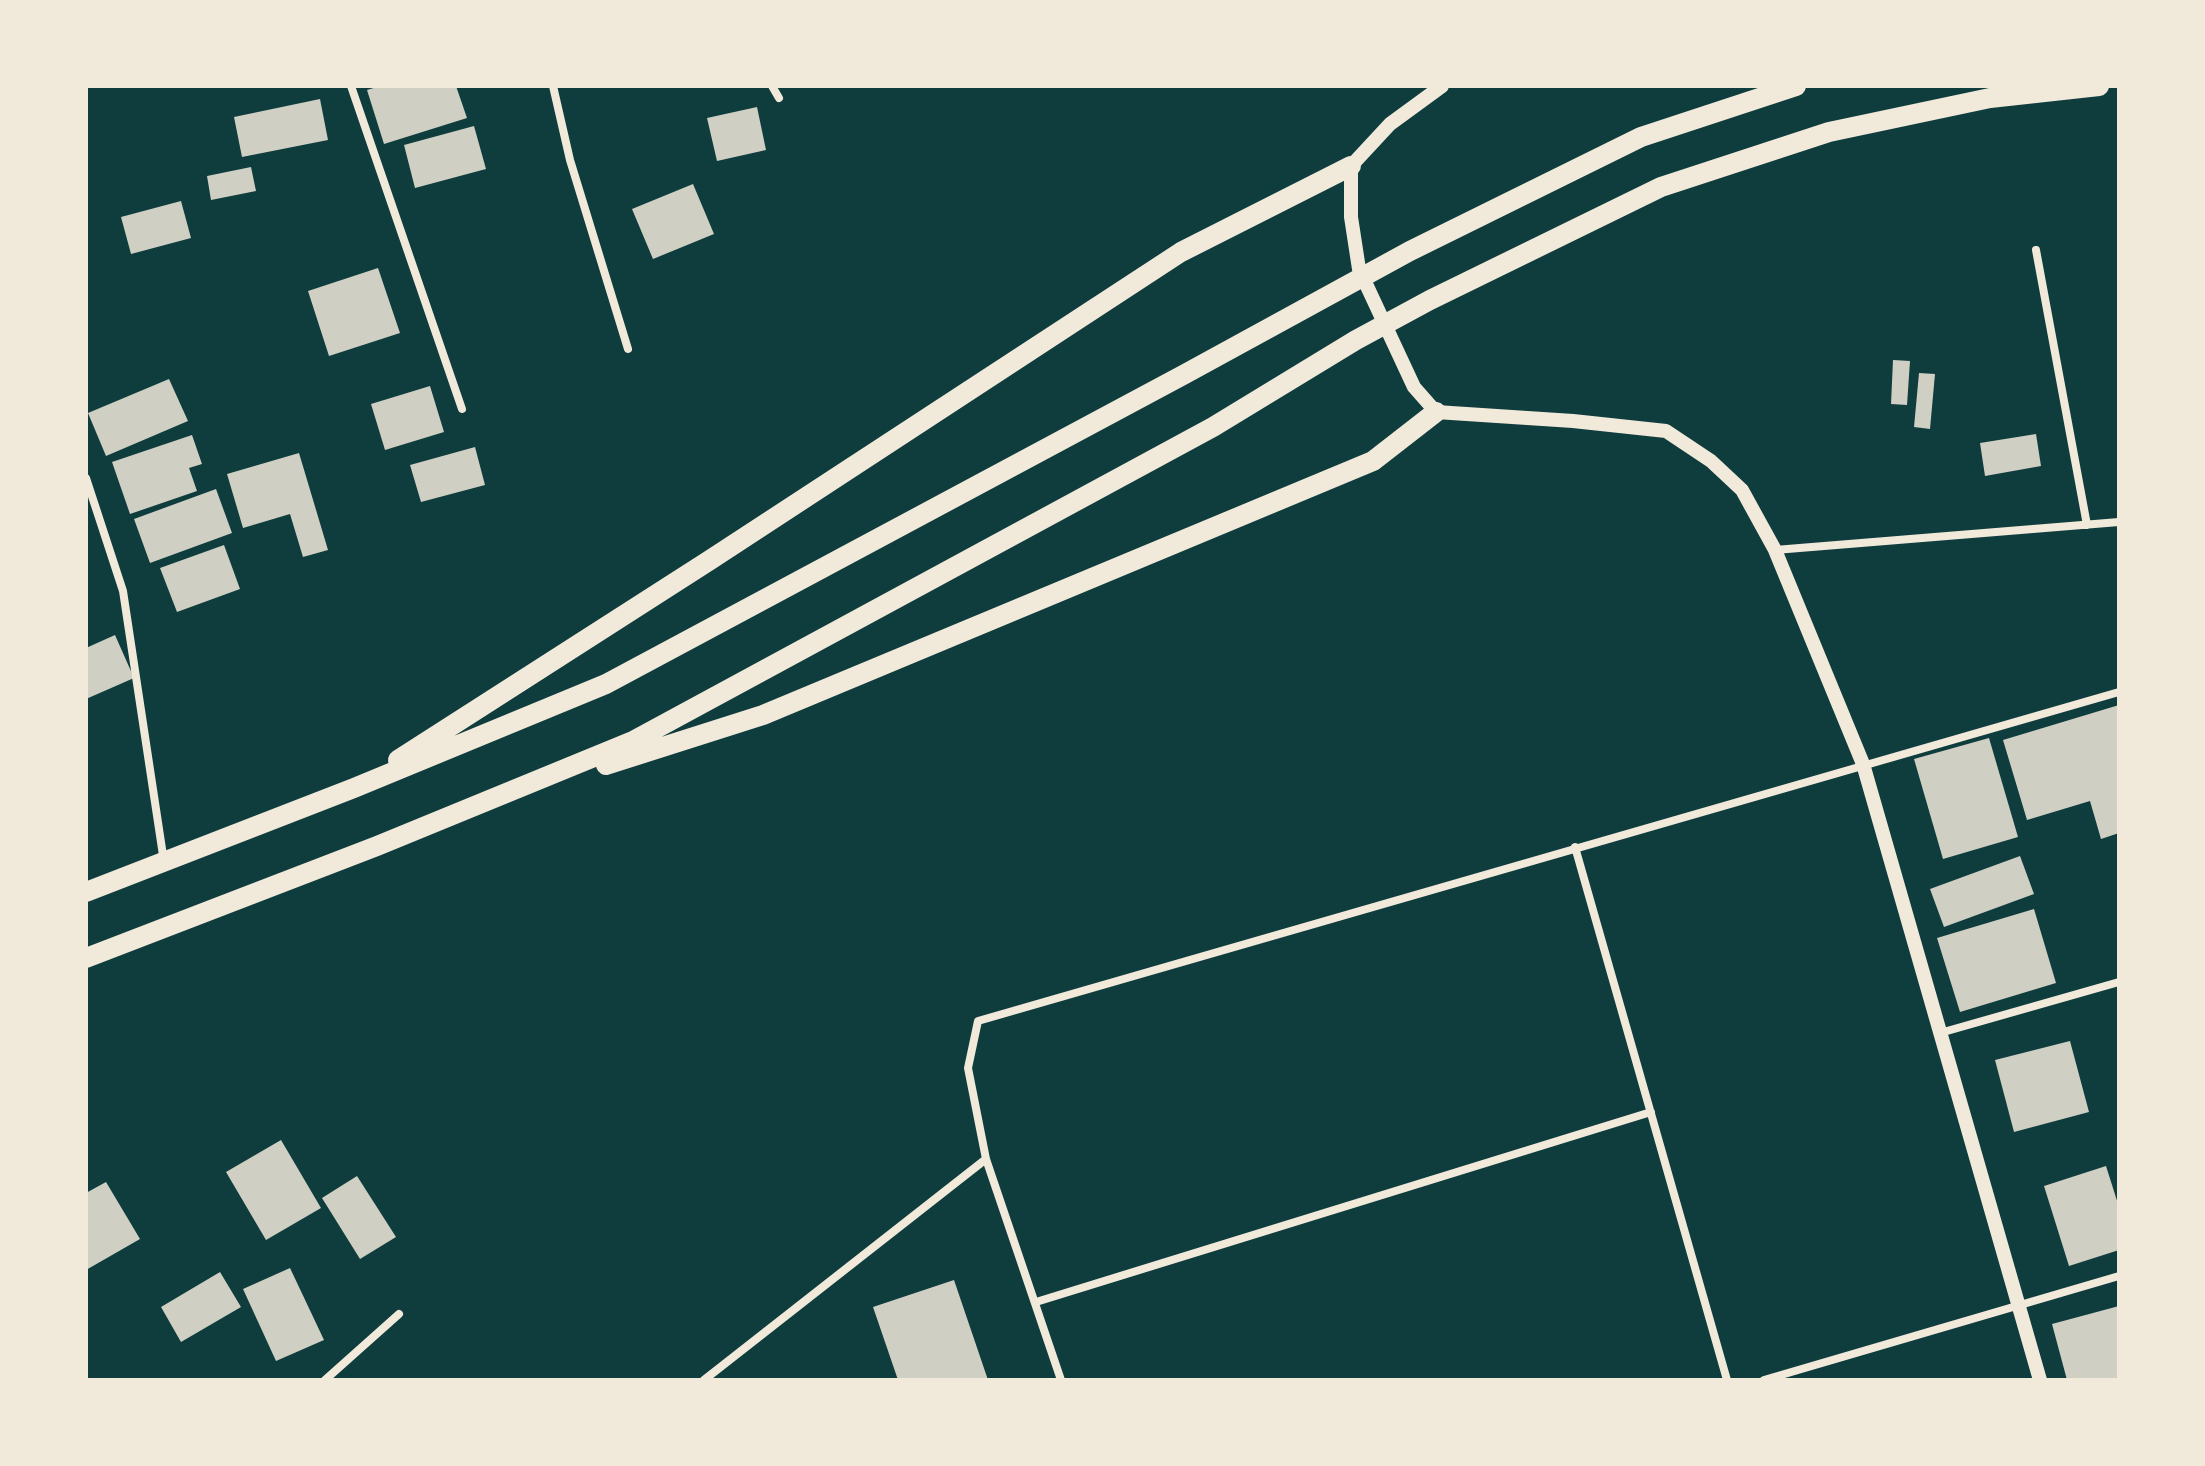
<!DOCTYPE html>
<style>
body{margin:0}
#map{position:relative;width:2205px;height:1466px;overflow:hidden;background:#0f3d3e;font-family:"Crimson Pro",serif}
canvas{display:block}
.frame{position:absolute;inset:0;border:88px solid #f1e9da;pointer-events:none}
</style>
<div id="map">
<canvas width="2205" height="1466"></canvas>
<div class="frame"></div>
</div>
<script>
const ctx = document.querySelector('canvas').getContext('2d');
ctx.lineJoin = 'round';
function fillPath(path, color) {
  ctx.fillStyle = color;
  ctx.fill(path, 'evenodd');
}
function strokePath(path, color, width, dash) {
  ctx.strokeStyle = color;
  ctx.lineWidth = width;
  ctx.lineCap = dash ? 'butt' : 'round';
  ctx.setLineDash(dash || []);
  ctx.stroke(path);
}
fillPath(new Path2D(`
 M380 86H456L467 118 384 144 367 90Z
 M320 99 328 140 242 157 234 117Z
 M757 107 766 150 717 161 707 118Z
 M474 126 486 169 415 188 404 145Z
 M251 167 256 191 211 200 207 176Z
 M693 184 714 234 653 259 632 209Z
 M181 201 191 238 131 254 121 217Z
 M378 268 400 333 329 356 308 291Z
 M1893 360 1910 361 1907 405 1891 404Z
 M1919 373 1935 374 1930 429 1914 427Z
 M169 379 188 421 106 456 88 413Z
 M430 386 444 432 385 450 371 404Z
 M2036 434 2041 466 1985 476 1980 443Z
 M192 435 202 464 189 468 197 491 130 514 112 462Z
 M475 447 485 485 421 502 410 465Z
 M299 453 328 550 303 557 290 514 243 528 227 474Z
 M216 489 232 533 150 563 134 519Z
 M224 545 240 589 177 612 160 568Z
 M115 635 134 678 86 699V648Z
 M2119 705V833L2101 839 2090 801 2027 820 2003 740Z
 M1989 738 2018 837 1943 859 1914 759Z
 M2020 856 2034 894 1944 927 1930 889Z
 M2034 909 2056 983 1960 1012 1937 938Z
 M2070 1041 2089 1112 2014 1132 1995 1060Z
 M281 1140 321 1208 266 1240 226 1172Z
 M2106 1166 2119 1207V1250L2069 1266 2044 1186Z
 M357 1176 396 1237 360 1259 322 1198Z
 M106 1182 140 1239 86 1270V1193Z
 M290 1268 324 1340 276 1361 243 1289Z
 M220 1272 241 1307 181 1342 161 1307Z
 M954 1280 988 1380H898L873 1307Z
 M2119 1306V1380H2067L2052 1324Z`), '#cfcfc3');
strokePath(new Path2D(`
 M351 86 462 409
 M553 86 570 160 628 349
 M772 86 779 98
 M2036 250 2087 525
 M86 478 123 591 164 862
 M1775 550 2119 522
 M1575 847 1727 1380
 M1940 1033 2119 982
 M1036 1302 1651 1112
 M325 1380 399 1314
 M704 1380 986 1159
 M1061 1380 986 1159 968 1068 978 1021 2119 692
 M1764 1380 2119 1276`), '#f1e9da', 8);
strokePath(new Path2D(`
 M1442 86 1390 124 1351 166V217L1359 269 1414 387 1436 412 1573 421 1666 431 1711 461 1742 490 1775 550 1863 764 2040 1380`), '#f1e9da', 14);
strokePath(new Path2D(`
 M398 760 710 560 1181 252 1351 166
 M606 765 763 715 1373 461 1436 412
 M86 892 354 788 606 684 1185 374 1410 251 1641 137 1796 86
 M86 958 377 846 633 741 1213 427 1356 340 1430 300 1661 187 1829 132 1990 98 2099 86`), '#f1e9da', 20);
</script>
